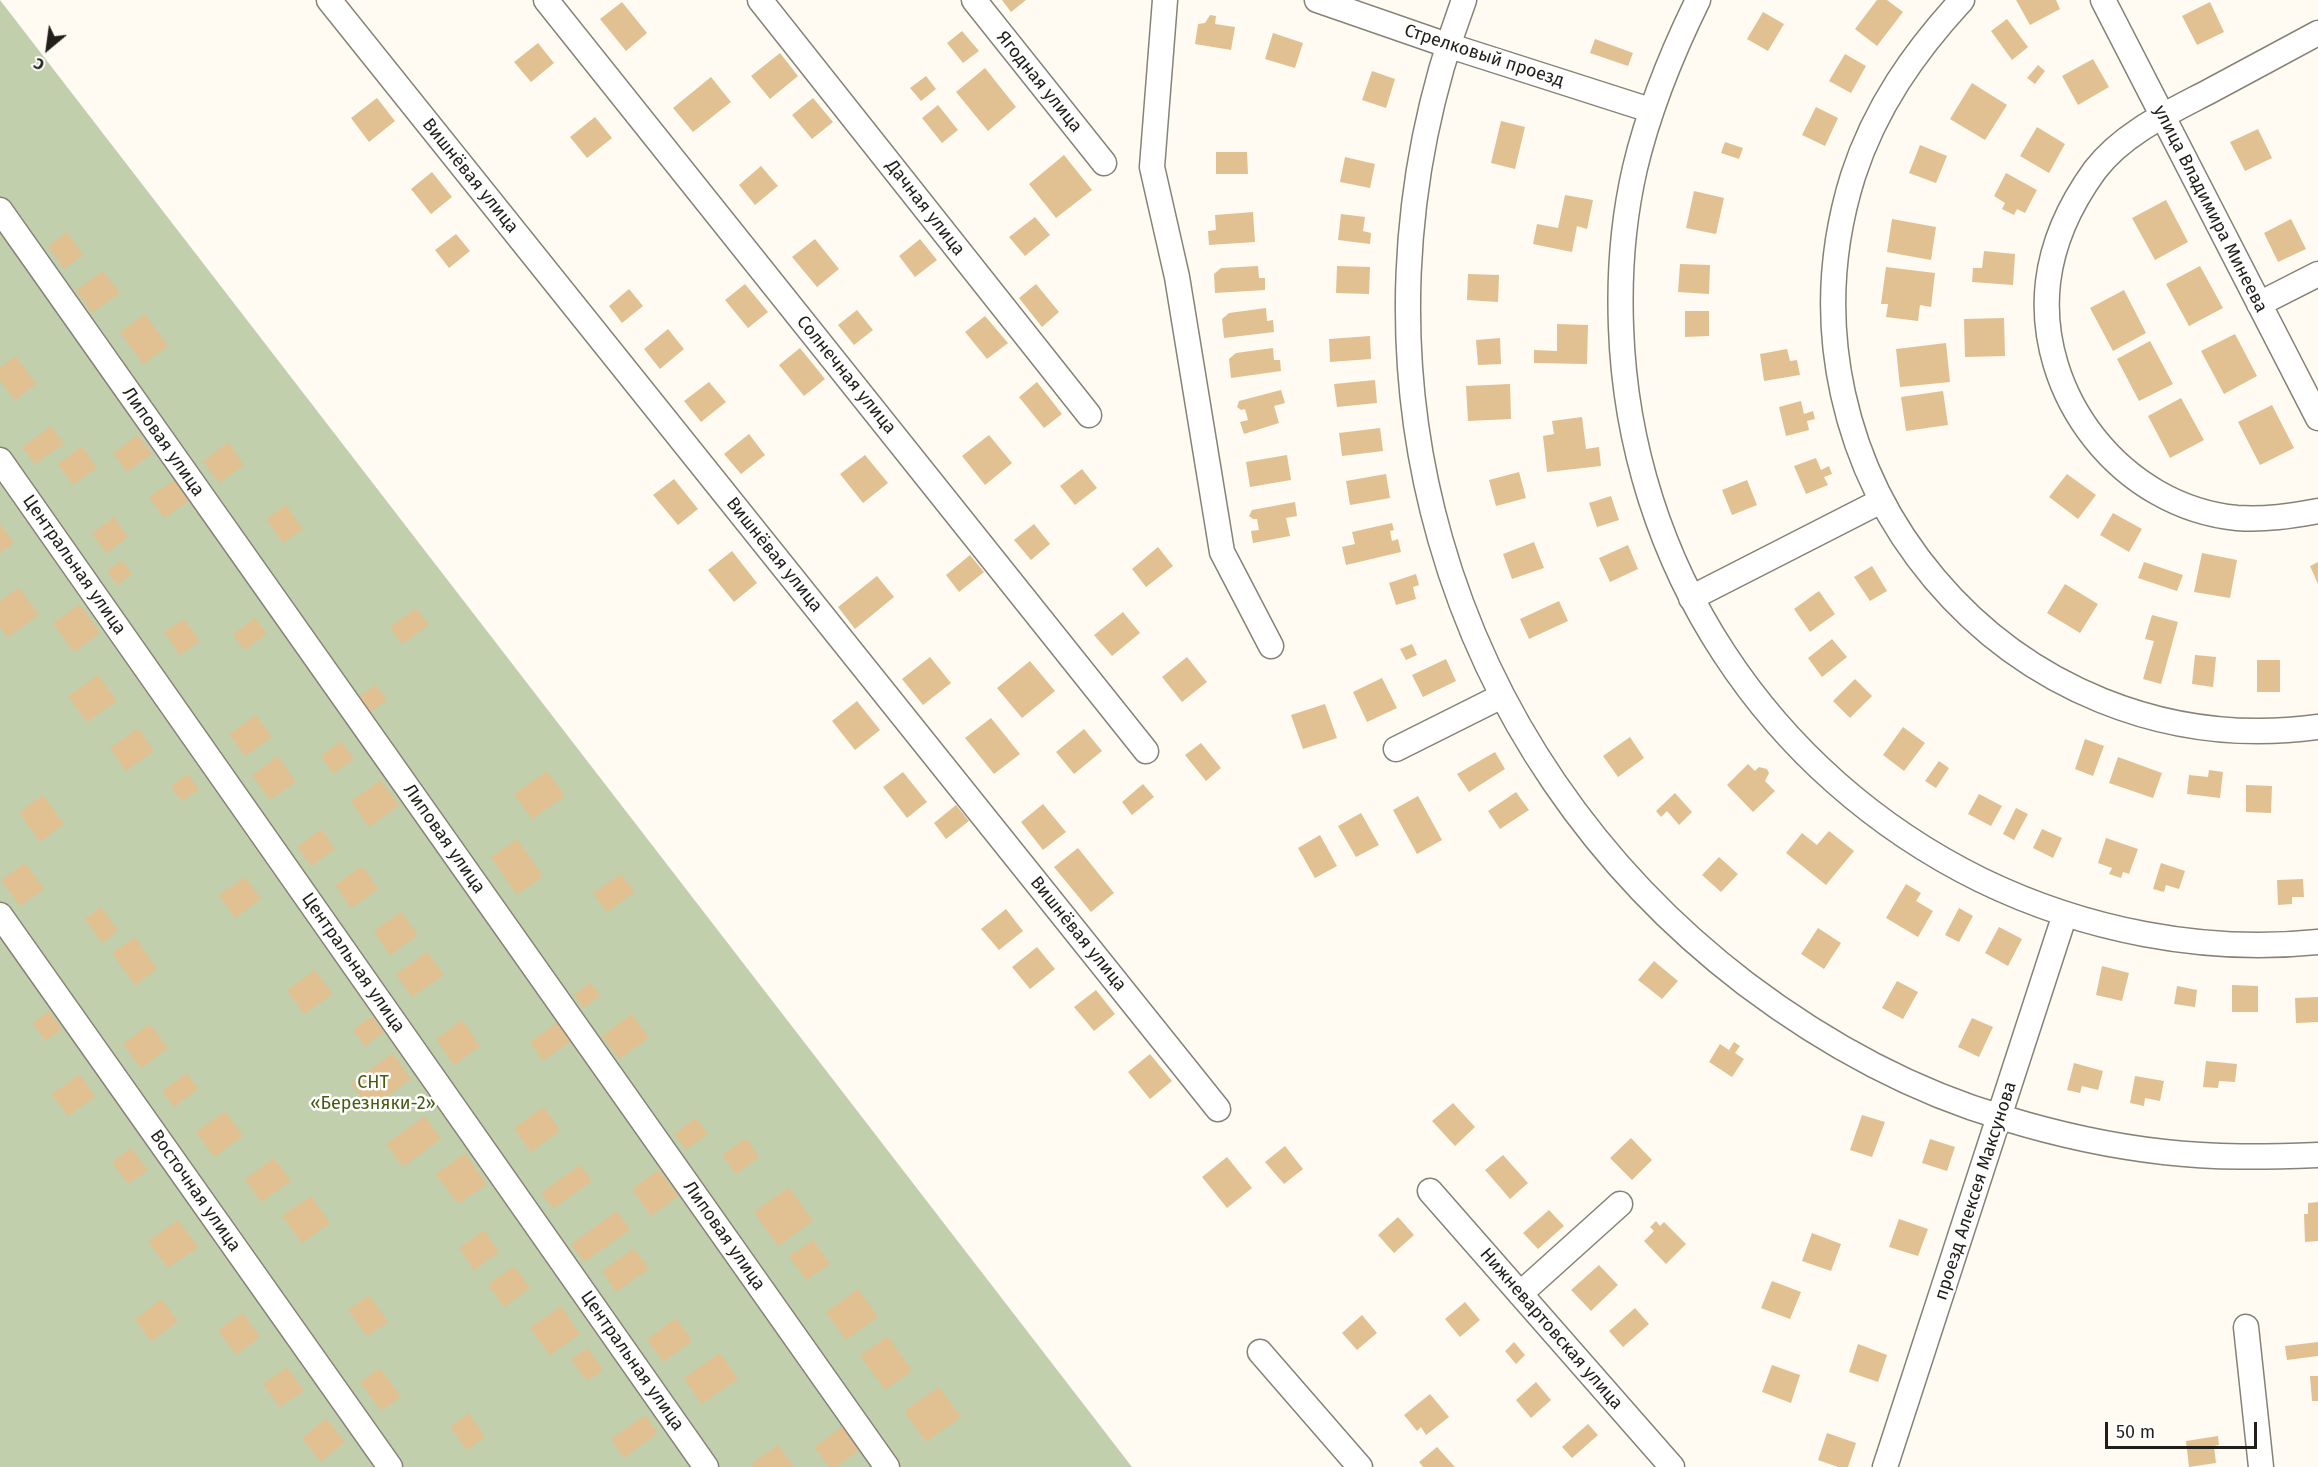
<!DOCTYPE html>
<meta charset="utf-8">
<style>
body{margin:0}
#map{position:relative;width:2318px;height:1467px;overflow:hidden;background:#fffbf3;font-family:"Fira Sans",sans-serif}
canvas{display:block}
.north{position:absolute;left:18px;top:18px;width:60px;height:60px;-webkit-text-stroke:4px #fff;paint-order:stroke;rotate:209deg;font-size:16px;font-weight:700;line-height:24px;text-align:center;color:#211f1a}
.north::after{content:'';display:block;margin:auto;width:21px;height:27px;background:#211f1a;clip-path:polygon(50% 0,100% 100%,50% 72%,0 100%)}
.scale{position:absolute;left:2105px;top:1422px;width:152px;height:27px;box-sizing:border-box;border:3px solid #211f1a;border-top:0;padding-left:8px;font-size:18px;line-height:21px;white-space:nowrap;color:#211f1a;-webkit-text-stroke:4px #fff;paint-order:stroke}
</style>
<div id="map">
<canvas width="2318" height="1467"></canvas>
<div class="north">С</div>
<div class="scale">50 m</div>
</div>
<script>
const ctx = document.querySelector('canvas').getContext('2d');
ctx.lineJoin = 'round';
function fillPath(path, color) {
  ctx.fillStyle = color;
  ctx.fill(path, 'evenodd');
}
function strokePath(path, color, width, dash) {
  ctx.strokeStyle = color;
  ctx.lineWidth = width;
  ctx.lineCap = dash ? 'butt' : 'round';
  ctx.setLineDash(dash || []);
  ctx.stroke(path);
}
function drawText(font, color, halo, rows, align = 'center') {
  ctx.font = font + ' "Fira Sans",sans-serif';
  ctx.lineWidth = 5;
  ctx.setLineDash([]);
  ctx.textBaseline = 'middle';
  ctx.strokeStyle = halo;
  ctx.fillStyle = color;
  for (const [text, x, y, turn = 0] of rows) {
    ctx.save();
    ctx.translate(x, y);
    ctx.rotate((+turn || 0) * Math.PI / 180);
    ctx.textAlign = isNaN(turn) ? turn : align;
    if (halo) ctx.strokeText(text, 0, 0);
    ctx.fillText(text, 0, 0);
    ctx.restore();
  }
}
fillPath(new Path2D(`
 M0 0 1132 1467H0Z`), '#c1cfad');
fillPath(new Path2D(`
 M1002 0H1026L1011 12Z
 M1877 0H1887L1903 12 1877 46 1855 29Z
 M2016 0H2056L2060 9 2030 25Z
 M622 2 647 33 626 51 600 19Z
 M2210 2 2224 32 2197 45 2182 16Z
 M1763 12 1784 24 1768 51 1747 39Z
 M1210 15 1216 16 1215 24 1235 27 1231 50 1195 44 1198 24 1205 23Z
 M2007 19 2028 47 2012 60 1991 31Z
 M962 31 979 51 963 63 947 43Z
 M1273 33 1303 43 1295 68 1265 59Z
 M1595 39 1633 53 1628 66 1590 53Z
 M538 43 554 63 531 82 514 62Z
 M780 53 798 76 770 99 751 76Z
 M1845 54 1866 66 1851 93 1829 81Z
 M2093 59 2109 87 2078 105 2062 76Z
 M2038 65 2045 71 2035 84 2027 78Z
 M985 68 1016 107 988 131 956 92Z
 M1372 71 1395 79 1386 108 1362 100Z
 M926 76 936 89 921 101 910 88Z
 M711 77 731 102 693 132 673 108Z
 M1972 83 2007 105 1985 140 1950 119Z
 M377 98 395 121 369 142 351 118Z
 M813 98 833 122 812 139 792 115Z
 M938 105 958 130 942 143 922 118Z
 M1816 107 1838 118 1825 146 1802 135Z
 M595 117 612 138 587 158 570 137Z
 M1501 121 1525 127 1515 169 1491 163Z
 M2037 127 2065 144 2049 173 2020 156Z
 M2258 129 2272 158 2245 171 2230 142Z
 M1725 142 1743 148 1739 159 1721 153Z
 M1920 145 1947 156 1936 183 1909 173Z
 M1216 152H1247L1248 174H1216Z
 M1064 155 1092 190 1056 218 1029 184Z
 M1345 157 1375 164 1370 188 1340 182Z
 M761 166 778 186 755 205 739 185Z
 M432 172 452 197 431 214 411 189Z
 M2006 173 2037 190 2025 213 2017 209 2014 215 2002 209 2005 203 1994 196Z
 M1694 191 1724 198 1716 234 1686 228Z
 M1565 195 1593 200 1587 229 1577 226 1572 252 1533 244 1537 224 1558 228Z
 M2166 200 2188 242 2155 260 2132 218Z
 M1253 212 1255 242 1209 245 1208 231 1216 230 1215 215Z
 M1341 214 1365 217 1363 231 1371 233 1370 244 1338 240Z
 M1035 217 1050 235 1025 256 1009 237Z
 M1892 219 1936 227 1931 260 1887 252Z
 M2291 219 2306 249 2278 262 2264 233Z
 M67 232 83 255 64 269 48 246Z
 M456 234 470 251 449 268 435 250Z
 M815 239 839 269 817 287 792 257Z
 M920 239 937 260 915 277 899 256Z
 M1984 251 2015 254 2013 285 1972 282 1973 268H1982Z
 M1680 264 1710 265 1709 294 1678 292Z
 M1258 266 1259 278H1265V290L1215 293 1214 274 1221 268Z
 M1337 266 1370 267 1369 294 1336 293Z
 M2200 266 2223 308 2189 326 2166 284Z
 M1886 267 1935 273 1931 307 1920 305 1918 321 1886 317 1888 304H1881Z
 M103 271 120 293 92 313 76 290Z
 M1468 274 1499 275 1498 302 1467 300Z
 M745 284 768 312 748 328 725 300Z
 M1036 284 1059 312 1042 327 1019 298Z
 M629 289 643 306 622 323 609 306Z
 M2124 290 2146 333 2113 351 2090 308Z
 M1266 308 1267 321 1273 320 1274 332 1224 338 1222 319 1229 313Z
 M857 310 873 330 854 345 838 325Z
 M1685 311H1709V336L1685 337Z
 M145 314 168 346 143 364 120 332Z
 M985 316 1008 343 987 359 965 332Z
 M2004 318 2005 356 1965 357 1964 319Z
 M1557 324 1588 325 1587 364 1534 363V350L1557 351Z
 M668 329 684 349 660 369 644 349Z
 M2235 334 2257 376 2224 394 2201 351Z
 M1370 336 1371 359 1330 362 1329 339Z
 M1500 338 1501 364 1478 365 1476 340Z
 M2150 341 2173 384 2139 401 2117 359Z
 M1946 343 1950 382 1900 387 1896 349Z
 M800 348 825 379 804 396 779 365Z
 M1273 348 1274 360H1280L1281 371 1231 378 1229 359 1236 353Z
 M1787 349 1790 361 1797 360 1800 375 1764 381 1760 354Z
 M16 356 36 384 15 400 0 380V367Z
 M1375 380 1377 403 1337 407 1334 384Z
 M709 382 726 402 701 422 684 401Z
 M1037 382 1062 414 1044 428 1019 397Z
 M1510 384 1511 419 1468 421 1466 386Z
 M1281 390 1285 403 1274 406 1279 423 1244 434 1240 422 1248 420 1245 409 1241 410 1237 407 1239 401Z
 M1943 391 1948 425 1906 431 1901 397Z
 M2181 398 2204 440 2170 458 2148 416Z
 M1801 401 1804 414 1813 411 1815 419 1807 421 1809 430 1786 436 1779 407Z
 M2272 405 2294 448 2260 465 2238 422Z
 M1582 417 1586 449 1599 447 1601 466 1547 472 1543 436 1554 434 1552 421Z
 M51 426 64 444 35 464 22 447Z
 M1380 428 1383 451 1342 456 1339 433Z
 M749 434 765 455 741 474 724 454Z
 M138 435 152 454 127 472 113 453Z
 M989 435 1012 463 985 485 962 456Z
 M228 442 244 465 219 483 203 461Z
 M82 446 97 468 73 485 58 464Z
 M865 455 888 483 863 503 840 474Z
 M1287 455 1291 480 1250 487 1246 462Z
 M1816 458 1821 470 1829 466 1832 474 1824 477 1828 485 1806 494 1794 466Z
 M1082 469 1097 488 1075 505 1060 486Z
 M1519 472 1526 498 1496 506 1489 480Z
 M1386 474 1390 498 1350 505 1346 481Z
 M2067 474 2096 495 2078 519 2049 497Z
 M674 479 698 509 678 525 653 495Z
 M174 480 189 501 164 518 149 497Z
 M1747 480 1757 505 1732 515 1722 490Z
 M1611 496 1619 520 1597 527 1589 503Z
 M1295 502 1297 516 1286 518 1290 536 1253 543 1251 531 1259 530 1257 519H1253L1249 516 1252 510Z
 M286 505 303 529 283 543 266 519Z
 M2113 513 2142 529 2129 552 2100 535Z
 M114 517 128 537 106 553 92 533Z
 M1392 523 1394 530 1390 531 1392 541 1398 539 1401 552 1346 565 1342 547 1355 544 1352 532Z
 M0 524 14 543 0 553Z
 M1034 524 1050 544 1031 560 1014 540Z
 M1534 542 1544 568 1512 579 1503 554Z
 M1628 545 1638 569 1610 582 1599 558Z
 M1158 547 1173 566 1146 587 1132 569Z
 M732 551 757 583 734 602 708 570Z
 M2202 553 2237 560 2230 598 2194 592Z
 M970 555 984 572 959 592 946 575Z
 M122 560 132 574 117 585 107 571Z
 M2144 562 2183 575 2177 591 2138 578Z
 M2318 562V584L2310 566Z
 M1872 566 1887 591 1870 601 1854 577Z
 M1416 574 1419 585 1413 587 1416 599 1396 605 1389 583Z
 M877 576 894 597 855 629 838 607Z
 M2065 584 2098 604 2080 633 2047 613Z
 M19 587 39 615 8 637 0 627V601Z
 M1819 591 1835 614 1810 632 1794 609Z
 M1559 601 1568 621 1529 639 1520 619Z
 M80 604 100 633 74 652 53 623Z
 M416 608 429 625 402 644 390 627Z
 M1123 612 1140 633 1112 656 1094 635Z
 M2152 615 2178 622 2161 684 2143 679 2154 641 2145 639Z
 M255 618 267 634 244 650 233 634Z
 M184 619 200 641 180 655 164 632Z
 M1832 639 1847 657 1822 677 1808 658Z
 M1412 644 1417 655 1406 660 1400 649Z
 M2195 655 2216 657 2213 687 2192 684Z
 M930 657 951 683 923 705 902 679Z
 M1187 657 1207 682 1182 702 1162 677Z
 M1446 659 1456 681 1423 697 1412 675Z
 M2257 660H2280V692H2257Z
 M1030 661 1055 691 1022 718 997 688Z
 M98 675 117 701 87 722 68 696Z
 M1382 678 1397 708 1367 722 1353 692Z
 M1855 679 1872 696 1850 718 1833 701Z
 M376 685 387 700 368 714 357 698Z
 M857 701 880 730 855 750 832 721Z
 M1325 704 1337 738 1303 749 1291 715Z
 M256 715 272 737 245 756 229 734Z
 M991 718 1020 754 994 774 965 738Z
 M1903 727 1925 743 1904 771 1883 755Z
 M138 728 154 751 126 771 110 748Z
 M1084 729 1102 751 1074 774 1056 752Z
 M1630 737 1644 758 1618 777 1603 756Z
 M2085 739 2104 746 2093 776 2075 769Z
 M341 741 354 759 333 773 321 756Z
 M1201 743 1221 768 1206 781 1185 755Z
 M1495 752 1505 769 1469 792 1457 774Z
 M278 756 296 782 270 800 252 775Z
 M2118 757 2162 773 2153 798 2109 783Z
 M1939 761 1949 768 1936 788 1925 781Z
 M1748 764 1755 771 1759 767 1767 769 1769 773 1765 781 1775 791 1753 812 1727 785Z
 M2209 770 2223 772 2220 798 2187 794 2189 775 2208 777Z
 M547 771 565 796 532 819 514 794Z
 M903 772 927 802 907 818 883 787Z
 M188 774 199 789 182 801 171 786Z
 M381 780 399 805 369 827 351 801Z
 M1143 784 1154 797 1132 815 1122 802Z
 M2246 785 2272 786 2271 813 2246 812Z
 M1516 792 1529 810 1500 829 1488 811Z
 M1675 793 1692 812 1679 825 1667 811 1661 817 1656 811Z
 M1979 794 2002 806 1991 826 1968 814Z
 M43 795 64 824 40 842 19 812Z
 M1418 796 1442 840 1417 854 1393 810Z
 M1043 804 1066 832 1043 850 1021 822Z
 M956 805 969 821 946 839 934 823Z
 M2016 808 2028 814 2014 840 2003 834Z
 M1361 813 1379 845 1356 857 1338 826Z
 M321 829 335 849 311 866 297 847Z
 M2042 829 2062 838 2053 858 2033 848Z
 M1829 831 1854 851 1826 885 1786 853 1802 833 1817 845Z
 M1320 835 1337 866 1315 878 1298 848Z
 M2106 838 2138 849 2129 874 2123 872 2121 878 2109 874 2112 868 2098 863Z
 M517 839 543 876 517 895 491 857Z
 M1078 848 1114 893 1091 912 1054 867Z
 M1719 857 1738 874 1721 892 1702 875Z
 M25 863 44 889 20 906 1 880Z
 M2161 863 2185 871 2179 889 2166 885 2164 892 2153 889Z
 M362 866 378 889 351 908 335 885Z
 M621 874 635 892 607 912 593 893Z
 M245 877 261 899 235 918 219 895Z
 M2303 879 2304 897H2292V904L2278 905 2277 880Z
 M1906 884 1921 893 1916 901 1933 911 1918 937 1886 918Z
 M101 907 118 931 102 943 85 919Z
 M1959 908 1973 916 1959 942 1945 935Z
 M1006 909 1023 931 999 950 981 929Z
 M401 912 418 935 390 955 374 931Z
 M1999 927 2022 939 2008 966 1985 953Z
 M1818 928 1841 943 1824 969 1801 954Z
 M135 937 157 969 135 985 112 953Z
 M1037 947 1055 969 1030 989 1012 967Z
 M427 952 444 975 412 997 396 974Z
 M1654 961 1678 981 1662 999 1638 980Z
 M2102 966 2129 973 2122 1001 2096 995Z
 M315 970 333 994 304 1014 287 990Z
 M1897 981 1918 992 1903 1019 1882 1008Z
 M591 983 600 996 583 1008 573 995Z
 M2232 985 2258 986V1012H2232Z
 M2177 986 2197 990 2195 1007 2174 1004Z
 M1096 990 1115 1014 1094 1031 1074 1007Z
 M2318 997V1022L2296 1023 2295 998Z
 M49 1011 62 1029 45 1041 32 1023Z
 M632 1014 649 1038 619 1059 602 1036Z
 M372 1016 384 1032 365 1046 353 1030Z
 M1972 1018 1993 1027 1979 1057 1958 1047Z
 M462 1020 480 1046 454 1065 436 1039Z
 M558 1022 571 1041 543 1061 530 1042Z
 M150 1024 168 1048 141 1068 123 1044Z
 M1734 1042 1740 1046 1735 1053 1744 1059 1732 1077 1709 1062 1720 1044 1729 1050Z
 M393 1053 411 1079 370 1109 351 1083Z
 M1150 1054 1172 1081 1150 1099 1128 1072Z
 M2206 1061 2237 1064 2235 1082 2219 1081 2218 1088 2203 1087Z
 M2074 1063 2103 1071 2098 1090 2082 1086 2080 1093 2067 1090Z
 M187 1073 198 1089 174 1107 162 1091Z
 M80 1074 95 1097 68 1116 52 1094Z
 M2135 1076 2164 1081 2160 1101 2145 1098 2144 1106 2130 1103Z
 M1453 1103 1475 1127 1455 1146 1432 1121Z
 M544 1107 560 1131 531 1152 514 1128Z
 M225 1111 243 1136 214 1157 196 1132Z
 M1862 1115 1885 1122 1872 1157 1850 1150Z
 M425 1116 441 1139 403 1167 386 1144Z
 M696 1118 708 1134 686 1150 674 1134Z
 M746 1138 759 1157 736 1174 722 1155Z
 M1631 1138 1652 1160 1632 1180 1610 1158Z
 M1930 1139 1955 1147 1947 1171 1922 1163Z
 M1285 1146 1303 1169 1284 1184 1265 1162Z
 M131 1148 148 1170 128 1184 112 1162Z
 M465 1153 487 1184 458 1204 436 1174Z
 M1503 1155 1528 1183 1510 1199 1485 1170Z
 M1227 1157 1252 1188 1227 1208 1202 1177Z
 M274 1158 291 1181 261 1202 245 1179Z
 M580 1165 592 1181 553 1209 541 1193Z
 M659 1170 678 1196 651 1216 632 1189Z
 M789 1187 813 1221 778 1246 754 1212Z
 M311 1196 330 1223 302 1243 282 1216Z
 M2318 1202V1241L2305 1242 2304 1214H2308V1203Z
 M1549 1210 1564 1226 1538 1249 1523 1233Z
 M617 1211 630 1230 584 1262 571 1244Z
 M1398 1217 1414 1235 1394 1253 1378 1235Z
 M1899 1219 1928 1229 1918 1256 1889 1247Z
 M178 1220 198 1247 168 1268 148 1241Z
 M1656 1221 1660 1226 1664 1222 1686 1244 1666 1264 1644 1241 1654 1231 1650 1227Z
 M484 1230 499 1252 474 1270 459 1248Z
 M1812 1233 1841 1244 1831 1271 1802 1261Z
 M813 1240 830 1264 806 1280 789 1256Z
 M634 1248 649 1269 616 1292 602 1271Z
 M1599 1265 1618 1285 1591 1311 1571 1290Z
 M514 1266 530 1288 504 1307 488 1284Z
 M1772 1281 1801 1292 1790 1319 1761 1308Z
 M858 1289 878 1317 846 1340 826 1312Z
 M369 1295 388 1322 367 1336 348 1310Z
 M162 1299 178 1322 151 1341 135 1319Z
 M1465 1302 1480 1320 1460 1337 1445 1319Z
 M561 1306 580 1334 550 1355 530 1328Z
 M1635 1308 1649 1324 1623 1347 1609 1331Z
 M243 1313 260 1337 236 1355 218 1330Z
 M1362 1315 1377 1333 1357 1350 1342 1333Z
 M676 1318 692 1341 663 1362 647 1339Z
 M888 1336 912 1371 885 1390 860 1355Z
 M1514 1342 1525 1355 1516 1364 1505 1351Z
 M2318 1342V1356L2287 1360 2285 1346Z
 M1858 1344 1887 1355 1878 1382 1849 1372Z
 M588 1348 603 1370 587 1381 571 1359Z
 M720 1353 738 1379 701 1404 684 1378Z
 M1772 1365 1800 1375 1791 1403 1762 1392Z
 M287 1367 304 1391 280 1407 263 1384Z
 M380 1368 401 1397 381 1411 360 1382Z
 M2310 1376H2318V1401H2312Z
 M1536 1382 1551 1400 1531 1418 1516 1400Z
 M939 1387 961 1417 926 1442 904 1411Z
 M1430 1394 1449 1417 1426 1435 1421 1427 1417 1431 1404 1415Z
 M469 1413 485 1437 467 1450 450 1427Z
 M645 1415 658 1433 624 1458 611 1439Z
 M326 1418 345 1442 321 1462 302 1438Z
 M1588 1424 1598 1435 1572 1458 1562 1447Z
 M845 1425 862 1448 836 1467H829L814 1447Z
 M1827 1433 1856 1443 1848 1467H1838L1818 1460Z
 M2218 1436 2219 1445 2214 1446 2216 1463 2189 1467 2186 1441Z
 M778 1445 794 1467H754L751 1464Z
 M1437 1447 1455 1467H1423L1419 1462Z`), '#e1c191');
const minor = new Path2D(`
 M329 0 1218 1109
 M546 0 1146 751
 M760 0 1089 415
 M974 0 1104 163
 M1165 0 1152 167 1177 277 1222 552 1271 646
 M1317 0 1447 45 1650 110
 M1464 0C1330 360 1441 751 1746 984 1823 1042 1912 1091 2004 1118 2056 1134 2110 1146 2164 1152 2215 1158 2266 1157 2318 1155
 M1698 0C1671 55 1649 109 1635 168 1623 220 1619 274 1621 327 1629 565 1768 775 1981 880 2084 930 2204 954 2318 942
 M1962 0C1914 52 1875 108 1853 176 1760 474 2009 769 2318 727
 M2103 0 2318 418
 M2318 33C2282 52 2246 72 2210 91 2170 112 2123 133 2095 170 2071 203 2053 240 2048 282 2035 395 2122 507 2237 518 2265 520 2291 516 2318 511
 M0 210 887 1467
 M2259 304 2318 274
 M0 460 706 1467
 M1691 598 1881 501
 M1396 749 1502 696
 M0 915 390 1467
 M1430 1191 1672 1467
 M1520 1294 1620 1204
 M2246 1327 2261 1467
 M1260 1352 1360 1467
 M1885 1467 2065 914`);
strokePath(minor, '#878276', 27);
strokePath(minor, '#fff', 24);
drawText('18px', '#211f1a', '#fff', [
 ["Стрелковый проезд",1484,56,18],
 ["Ягодная улица",1039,82,51],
 ["Вишнёвая улица",470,176,51],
 ["Дачная улица",925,208,52],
 ["улица Владимира Минеева",2210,209,63],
 ["Солнечная улица",846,375,51],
 ["Липовая улица",163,442,55],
 ["Вишнёвая улица",774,555,51],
 ["Центральная улица",74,565,55],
 ["Липовая улица",444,839,55],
 ["Вишнёвая улица",1078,934,51],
 ["Центральная улица",353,963,55],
 ["Восточная улица",195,1191,55],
 ["проезд Алексея Максунова",1976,1191,-72],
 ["Липовая улица",724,1236,55],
 ["Нижневартовская улица",1551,1329,49],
 ["Центральная улица",632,1361,55]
]);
drawText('18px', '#445c0f', '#fff', [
 ["СНТ",373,1083],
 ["«Березняки-2»",373,1104]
]);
</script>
